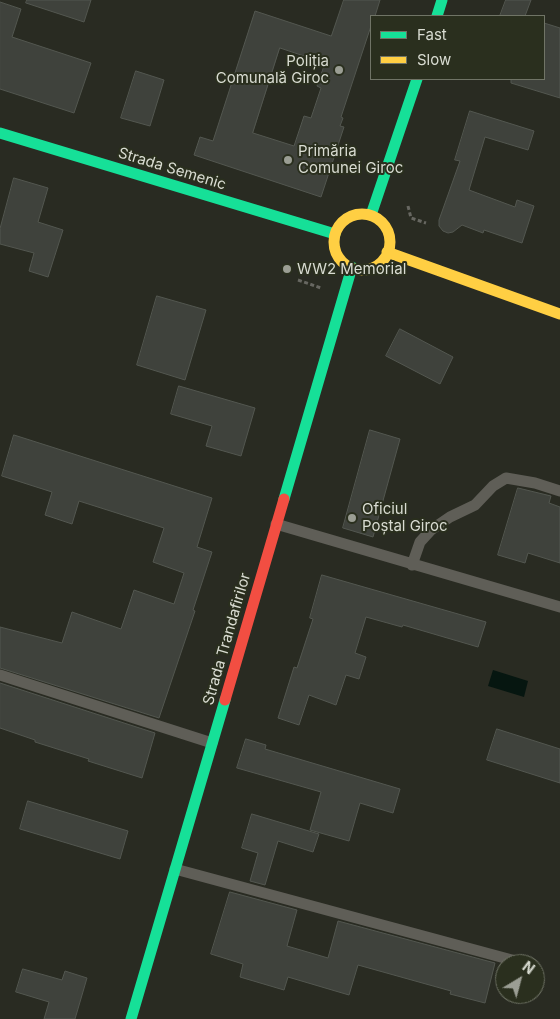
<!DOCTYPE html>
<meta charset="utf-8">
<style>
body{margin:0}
#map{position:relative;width:560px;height:1019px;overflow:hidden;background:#292b22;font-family:Inter,sans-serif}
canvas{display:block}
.legend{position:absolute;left:370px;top:15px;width:175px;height:65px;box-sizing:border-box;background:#2a2f1e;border:1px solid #707466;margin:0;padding:6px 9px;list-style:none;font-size:15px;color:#d9dcd2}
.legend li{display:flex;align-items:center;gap:10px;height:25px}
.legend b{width:25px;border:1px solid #707466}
.north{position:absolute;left:495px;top:954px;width:50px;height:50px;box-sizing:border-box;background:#2a2f1e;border:1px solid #707466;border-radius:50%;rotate:37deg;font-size:14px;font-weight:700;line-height:20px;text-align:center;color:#d9dcd2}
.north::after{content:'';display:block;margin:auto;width:18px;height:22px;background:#9b9e94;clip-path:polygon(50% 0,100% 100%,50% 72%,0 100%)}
</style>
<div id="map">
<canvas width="560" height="1019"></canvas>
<ul class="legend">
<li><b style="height:6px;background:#16e098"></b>Fast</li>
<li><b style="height:6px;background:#ffcf43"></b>Slow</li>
</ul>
<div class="north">N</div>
</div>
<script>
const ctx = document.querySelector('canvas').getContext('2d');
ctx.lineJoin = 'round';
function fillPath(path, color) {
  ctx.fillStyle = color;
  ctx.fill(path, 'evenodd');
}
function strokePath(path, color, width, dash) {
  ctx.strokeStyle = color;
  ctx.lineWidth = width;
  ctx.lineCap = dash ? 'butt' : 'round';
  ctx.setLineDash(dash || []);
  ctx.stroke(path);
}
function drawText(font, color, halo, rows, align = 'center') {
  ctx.font = font + ' Inter,sans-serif';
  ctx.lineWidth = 4;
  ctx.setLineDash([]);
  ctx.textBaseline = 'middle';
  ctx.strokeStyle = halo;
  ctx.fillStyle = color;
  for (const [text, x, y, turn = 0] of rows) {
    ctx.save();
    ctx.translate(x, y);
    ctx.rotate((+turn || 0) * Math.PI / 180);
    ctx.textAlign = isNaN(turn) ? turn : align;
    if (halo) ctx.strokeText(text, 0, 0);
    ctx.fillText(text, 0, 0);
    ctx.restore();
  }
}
fillPath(new Path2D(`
 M493 670 528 681 524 697 488 686Z`), '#061610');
const building = new Path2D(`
 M27 0H91L84 22 26 3Z
 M344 0H380L375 16H371V26L341 117 343 118 340 126 344 127 321 197 194 155 200 137 213 141 255 11 331 36ZM280 48 325 63 317 86 321 88 311 118 304 116 294 146 253 133Z
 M506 0H531L525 16H500Z
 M0 2 21 9 12 37 91 63 74 113 0 89Z
 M544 23 560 28V98L511 83V79H544Z
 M136 71 164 80 150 126 121 118Z
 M470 111 534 131 528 150 485 137 469 190 515 207 517 200 534 206 522 243 484 230 483 233 462 225 453 232 448 233 443 231 439 226V220L460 161 455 160Z
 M14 178 48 188 38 222 63 230 48 277 29 271 34 253 0 244V229Z
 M157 296 206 310 185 380 137 365Z
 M400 329 453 357 440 384 386 356Z
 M179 386 255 408 241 456 206 446 212 426 171 414Z
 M370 430 400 439 373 537 343 528Z
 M14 435 212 498 197 547 212 552 193 610 195 611 159 718 0 668V627L62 643 72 612 121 629 134 590 174 604 184 573 153 562 164 528 79 501 72 524 45 515 52 492 2 476Z
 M518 488 551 496 549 503 560 507V563L528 553 525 563 498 555Z
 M322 575 486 622 478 647 403 625 402 627 366 617 355 653 366 657 359 679 346 675 336 705 309 695 299 725 278 718 294 667 297 668 313 619 310 618Z
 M0 683 155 733 142 778 88 761 89 759 35 742V740L0 728Z
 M497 729 560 749V783L487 760Z
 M246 739 266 745 265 749 400 789 393 813 360 803 349 841 310 830 321 792 237 768Z
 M28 801 128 831 120 859 20 829Z
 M252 814 319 834 313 852 278 841 265 885 250 881 258 853 242 848Z
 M230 892 297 910 287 946 328 958 338 921 495 963 485 1003 450 994 451 991 358 965 349 995 288 977 284 990 240 977 243 964 211 954Z
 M23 969 62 980 65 971 87 978 75 1019H44L49 1002 16 992Z`);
fillPath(building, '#3f423c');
strokePath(building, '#535750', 1);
strokePath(new Path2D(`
 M408 206 411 218 426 223
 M298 280 321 288`), '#676761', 3, [4, 2.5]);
strokePath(new Path2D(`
 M276 524 560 607
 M412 565 420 542 431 530 450 517 475 505 493 486 506 478 535 483 560 491
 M0 675 212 743
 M175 869 512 960`), '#5f5e57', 11);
strokePath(new Path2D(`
 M437 16 442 0
 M0 133 335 234
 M371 215 417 79
 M284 499 352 267
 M131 1019 225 700`), '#16e098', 11);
strokePath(new Path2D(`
 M334 242a28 28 0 1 1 56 0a28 28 0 1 1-56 0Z
 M387 252 560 314`), '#ffcf43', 11);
strokePath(new Path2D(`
 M225 700 284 499`), '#f24e42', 11);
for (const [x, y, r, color] of [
 [339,70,5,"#9b9e94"],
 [288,160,5,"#9b9e94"],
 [287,269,5,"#9b9e94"],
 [352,518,5,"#9b9e94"]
]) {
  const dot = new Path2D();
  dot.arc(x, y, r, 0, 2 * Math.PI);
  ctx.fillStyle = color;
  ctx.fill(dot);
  strokePath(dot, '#2a2f1e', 2);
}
drawText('15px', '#d9dcd2', '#2a2f1e', [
 ["Poliția",329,61,"right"],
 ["Comunală Giroc",329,78,"right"],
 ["Primăria",298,151],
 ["Comunei Giroc",298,168],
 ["WW2 Memorial",297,269],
 ["Oficiul",362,509],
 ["Poștal Giroc",362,526]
], 'left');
drawText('15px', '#d9dcd2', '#2a2f1e', [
 ["Strada Semenic",172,169,17],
 ["Strada Trandafirilor",227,639,-74]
]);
</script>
